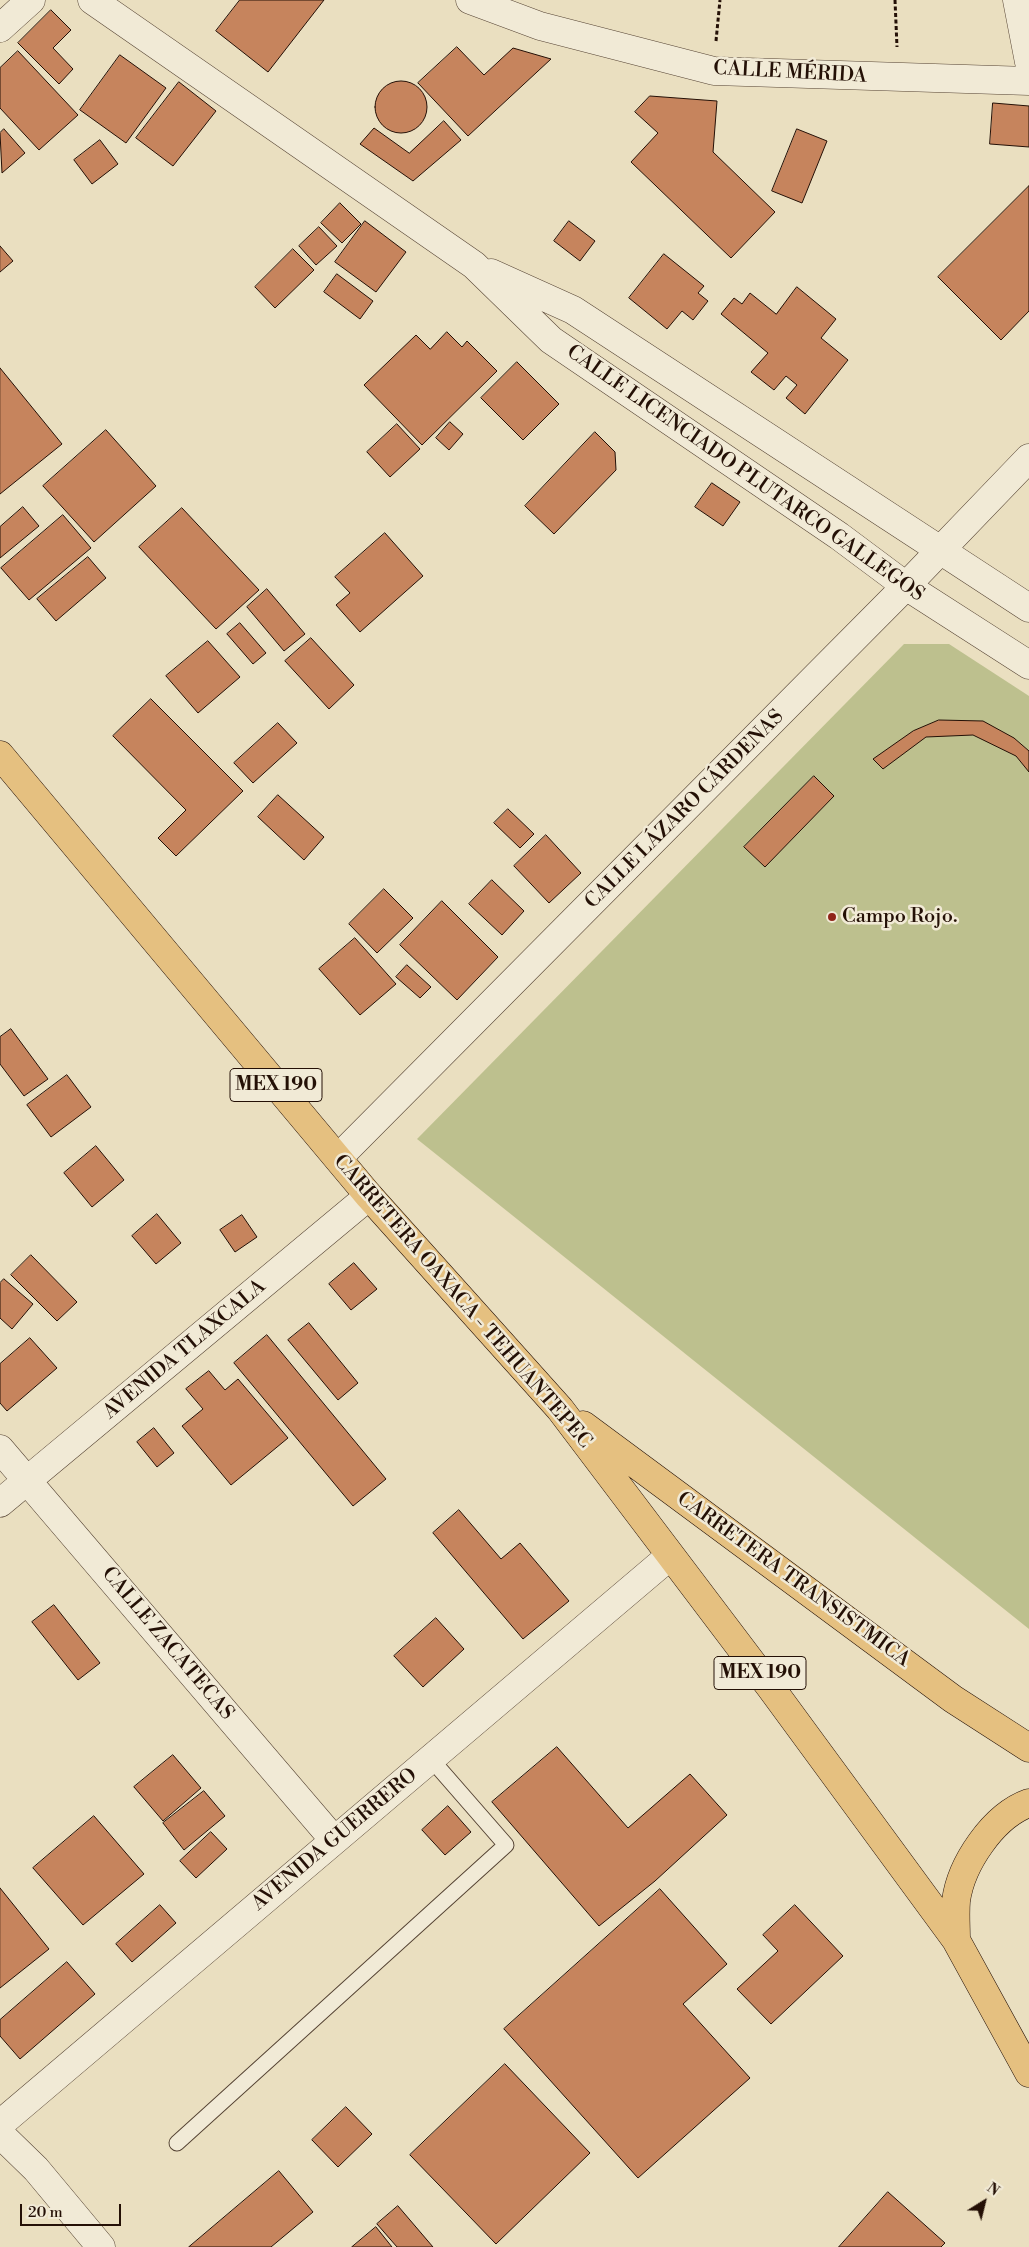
<!DOCTYPE html>
<meta charset="utf-8">
<style>
body{margin:0}
#map{position:relative;width:1029px;height:2247px;overflow:hidden;background:#eadfc0;font-family:"Libre Bodoni",serif}
canvas{display:block}
.north{position:absolute;left:959px;top:2177px;width:50px;height:50px;-webkit-text-stroke:4px #f1ead6;paint-order:stroke;rotate:36deg;font-size:14px;font-weight:700;line-height:20px;text-align:center;color:#241006}
.north::after{content:'';display:block;margin:auto;width:18px;height:22px;background:#241006;clip-path:polygon(50% 0,100% 100%,50% 72%,0 100%)}
.scale{position:absolute;left:20px;top:2204px;width:101px;height:22px;box-sizing:border-box;border:2px solid #241006;border-top:0;padding-left:6px;font-size:15px;line-height:18px;white-space:nowrap;color:#241006;-webkit-text-stroke:4px #f1ead6;paint-order:stroke}
</style>
<div id="map">
<canvas width="1029" height="2247"></canvas>
<div class="north">N</div>
<div class="scale">20 m</div>
</div>
<script>
const ctx = document.querySelector('canvas').getContext('2d');
ctx.lineJoin = 'round';
function fillPath(path, color) {
  ctx.fillStyle = color;
  ctx.fill(path, 'evenodd');
}
function strokePath(path, color, width, dash) {
  ctx.strokeStyle = color;
  ctx.lineWidth = width;
  ctx.lineCap = dash ? 'butt' : 'round';
  ctx.setLineDash(dash || []);
  ctx.stroke(path);
}
function drawText(font, color, halo, rows, align = 'center') {
  ctx.font = font + ' "Libre Bodoni",serif';
  ctx.lineWidth = 5;
  ctx.setLineDash([]);
  ctx.textBaseline = 'middle';
  ctx.strokeStyle = halo;
  ctx.fillStyle = color;
  for (const [text, x, y, turn = 0] of rows) {
    ctx.save();
    ctx.translate(x, y);
    ctx.rotate((+turn || 0) * Math.PI / 180);
    ctx.textAlign = isNaN(turn) ? turn : align;
    if (halo) ctx.strokeText(text, 0, 0);
    ctx.fillText(text, 0, 0);
    ctx.restore();
  }
}
fillPath(new Path2D(`
 M904 644H949L1029 696V1629L417 1139Z`), '#bdc08e');
const building = new Path2D(`
 M240 0H324L268 72 216 31Z
 M51 10 71 30 53 48 73 69 59 84 18 43Z
 M457 47 484 75 513 48 551 59 468 136 418 83Z
 M18 51 78 115 39 150 0 108V68Z
 M120 55 166 88 126 143 80 110Z
 M375 107a26 26 0 1 1 52 0a26 26 0 1 1-52 0Z
 M179 82 216 111 173 166 136 138Z
 M650 96 717 101 713 152 775 212 731 258 631 162 658 133 635 112Z
 M993 103 1029 106V147L990 144Z
 M444 121 461 140 413 181 360 144 374 128 409 153Z
 M4 129 25 153 2 173 0 133Z
 M797 129 827 141 802 203 772 191Z
 M100 140 118 164 92 184 74 160Z
 M1029 186V311L1001 340 938 277Z
 M340 203 361 224 342 243 321 223Z
 M365 221 406 252 376 292 335 262Z
 M569 221 595 241 580 261 554 241Z
 M319 227 337 246 316 265 299 246Z
 M0 246 13 261 0 272Z
 M293 249 314 270 275 308 255 287Z
 M664 254 704 286 698 293 708 301 693 320 682 311 667 329 629 298Z
 M337 274 373 301 360 319 324 292Z
 M797 287 836 319 821 338 848 360 805 414 786 398 797 385 786 376 774 390 751 372 768 353 721 314 734 298 742 304 750 293 776 314Z
 M447 332 462 347 467 341 497 371 422 445 364 385 416 335 430 349Z
 M517 362 559 404 523 440 481 398Z
 M0 368 62 444 0 494Z
 M450 422 463 434 449 450 436 438Z
 M397 424 420 449 390 477 367 452Z
 M106 430 156 486 94 542 43 486Z
 M595 432 615 452 616 470 554 534 525 506Z
 M712 483 740 502 723 526 695 507Z
 M23 507 39 526 0 558V527Z
 M182 508 259 590 216 629 139 547Z
 M63 515 91 548 29 600 1 568Z
 M385 533 423 576 360 632 336 605 350 593 335 577Z
 M88 557 106 578 56 621 37 599Z
 M267 589 305 634 284 651 247 607Z
 M240 623 266 653 253 664 227 634Z
 M311 638 354 685 329 709 285 661Z
 M208 641 240 677 198 713 166 676Z
 M151 699 243 791 176 856 158 838 186 810 113 736Z
 M939 720 983 721 1014 738 1029 751V772L1016 756 973 735 926 737 883 769 873 759 913 731Z
 M278 723 297 743 253 783 234 763Z
 M814 776 834 796 765 867 744 847Z
 M278 795 324 837 304 860 258 817Z
 M508 809 534 834 520 848 494 823Z
 M546 835 581 873 549 903 514 866Z
 M492 880 524 911 502 935 469 904Z
 M384 889 413 918 377 953 349 924Z
 M442 901 498 957 457 1000 400 945Z
 M355 938 396 984 360 1015 319 969Z
 M407 965 431 987 420 998 396 977Z
 M11 1029 48 1079 24 1096 0 1064V1037Z
 M67 1075 91 1107 51 1137 27 1105Z
 M96 1146 124 1180 92 1207 64 1173Z
 M157 1214 181 1243 156 1264 132 1236Z
 M242 1215 257 1237 235 1252 220 1230Z
 M31 1255 77 1302 57 1321 11 1275Z
 M354 1263 377 1289 351 1310 329 1284Z
 M4 1279 33 1304 12 1329 0 1318V1283Z
 M309 1323 358 1383 338 1400 288 1340Z
 M267 1335 386 1479 353 1506 234 1363Z
 M30 1338 57 1368 7 1411 0 1403V1364Z
 M209 1371 225 1390 238 1379 288 1438 231 1485 182 1426 203 1409 186 1389Z
 M154 1428 174 1453 157 1467 137 1442Z
 M459 1510 501 1559 520 1543 569 1601 523 1639 433 1533Z
 M54 1605 100 1663 78 1680 32 1622Z
 M436 1618 464 1649 423 1687 394 1656Z
 M557 1747 628 1828 690 1774 727 1815 655 1881 599 1926 492 1802Z
 M173 1755 201 1788 163 1821 134 1787Z
 M204 1791 225 1816 184 1850 163 1823Z
 M448 1806 471 1832 445 1855 422 1830Z
 M94 1816 144 1874 83 1925 33 1868Z
 M211 1832 227 1849 196 1878 180 1861Z
 M0 1888 49 1949 0 1988Z
 M660 1889 727 1964 683 2004 750 2078 638 2178 504 2029Z
 M160 1905 176 1923 132 1962 116 1944Z
 M795 1905 843 1956 771 2024 737 1989 778 1951 763 1935Z
 M67 1962 95 1994 20 2059 0 2036V2020Z
 M505 2064 590 2153 496 2244 410 2155Z
 M346 2107 372 2134 338 2167 312 2140Z
 M279 2171 313 2212 271 2247H189Z
 M888 2192 945 2243 941 2247H839Z
 M398 2206 433 2247H397L377 2224Z
 M376 2227 392 2247H352Z`);
fillPath(building, '#c6845d');
strokePath(building, '#241006', 1);
const lane = new Path2D(`
 M177 2143 506 1845 431 1759`);
const street = new Path2D(`
 M92 0 474 265 551 340 839 536 906 586 1029 665
 M470 0 540 26 714 71 1029 81
 M1017 0 1029 62
 M0 28 31 0
 M491 273 573 310 1029 608
 M338 1158 906 586 1029 458
 M0 1449 334 1840
 M0 1503 369 1196
 M0 2124 670 1556
 M0 2134 36 2169 101 2247`);
const primary = new Path2D(`
 M0 755 369 1196 560 1409 771 1688 956 1940 1029 2073
 M583 1425 953 1699 1029 1748
 M956 1940C956 1927 955 1914 956 1901 961 1864 993 1816 1029 1803`);
strokePath(lane, '#564434', 17);
strokePath(street, '#564434', 29);
strokePath(primary, '#241006', 29);
strokePath(new Path2D(`
 M895 0 897 47
 M716 41 720 0`), '#241006', 3, [4, 2.5]);
strokePath(lane, '#f1ead6', 15);
strokePath(street, '#f1ead6', 28);
strokePath(primary, '#e5c080', 28);
for (const [x, y, r, color] of [
 [832,917,5,"#8f2418"]
]) {
  const dot = new Path2D();
  dot.arc(x, y, r, 0, 2 * Math.PI);
  ctx.fillStyle = color;
  ctx.fill(dot);
  strokePath(dot, '#f1ead6', 2);
}
for (const [x, y, w] of [
 [276,1085,92],
 [760,1673,92]
]) {
  const box = new Path2D();
  box.roundRect(x - w / 2, y - 16.5, w, 33, 4);
  ctx.fillStyle = '#f1ead6';
  ctx.fill(box);
  strokePath(box, '#241006', 1);
}
drawText('bold 19px', '#241006', null, [
 ["MEX 190",276,1085],
 ["MEX 190",760,1673]
]);
drawText('20px', '#241006', '#f1ead6', [
 ["CALLE MÉRIDA",790,73,3],
 ["CALLE LICENCIADO PLUTARCO GALLEGOS",745,474,35],
 ["CALLE LÁZARO CÁRDENAS",685,810,-45],
 ["CARRETERA OAXACA - TEHUANTEPEC",462,1302,49],
 ["AVENIDA TLAXCALA",185,1350,-40],
 ["CARRETERA TRANSISTMICA",793,1580,36],
 ["CALLE ZACATECAS",167,1644,50],
 ["AVENIDA GUERRERO",335,1840,-40]
]);
drawText('20px', '#241006', '#f1ead6', [
 ["Campo Rojo.",842,917]
], 'left');
</script>
